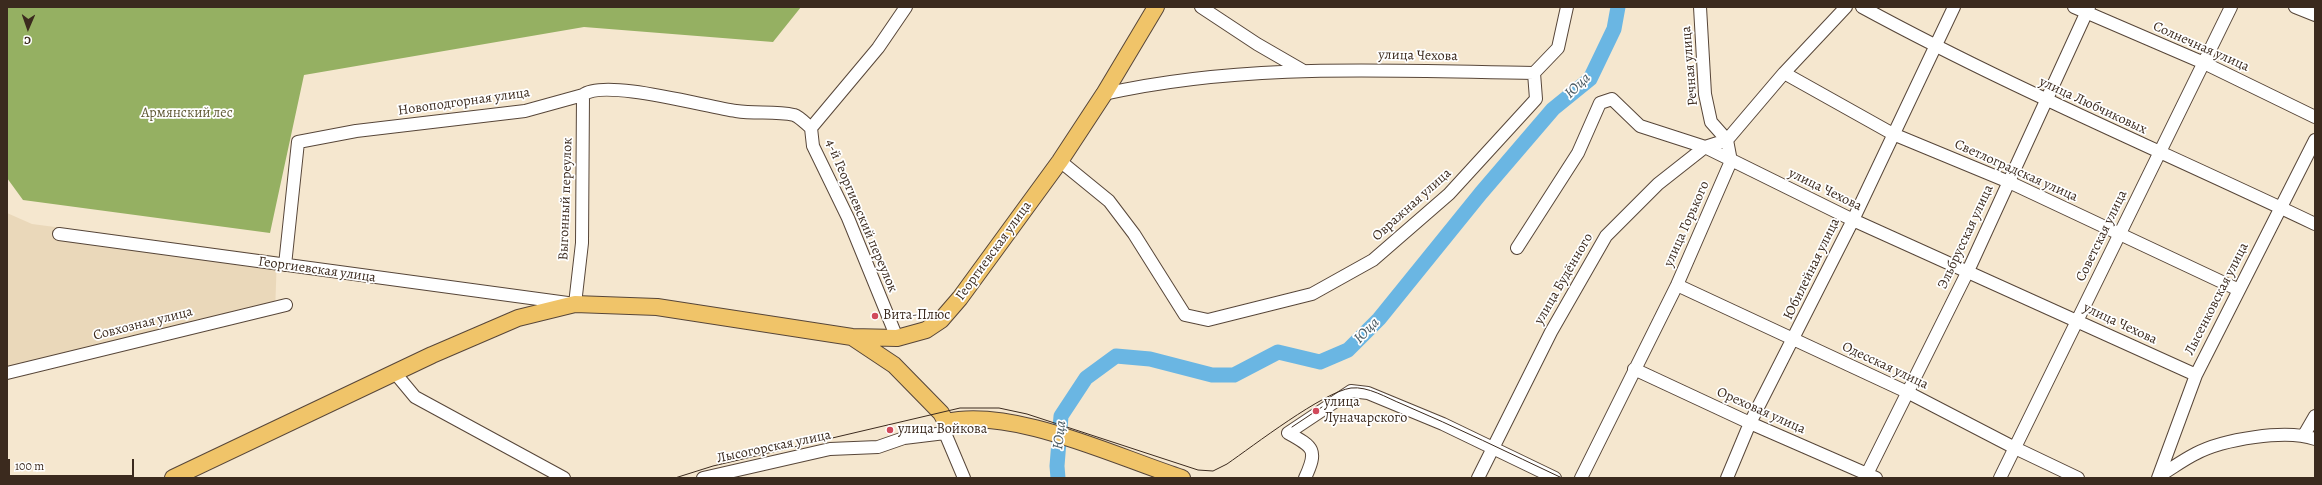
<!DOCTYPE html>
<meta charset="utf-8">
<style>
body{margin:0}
#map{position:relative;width:2322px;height:485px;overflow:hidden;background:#f5e7cf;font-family:Alegreya,serif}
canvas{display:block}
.frame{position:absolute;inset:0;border:8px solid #3b2a1e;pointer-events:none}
.north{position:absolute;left:8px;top:8px;width:40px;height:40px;-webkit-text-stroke:3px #fff;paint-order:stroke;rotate:182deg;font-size:11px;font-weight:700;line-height:16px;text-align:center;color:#3b2a1e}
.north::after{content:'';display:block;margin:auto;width:14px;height:18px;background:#3b2a1e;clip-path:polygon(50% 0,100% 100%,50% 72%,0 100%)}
.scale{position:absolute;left:8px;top:459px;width:126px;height:18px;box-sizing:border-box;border:2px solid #3b2a1e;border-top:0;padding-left:5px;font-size:12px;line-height:14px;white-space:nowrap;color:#3b2a1e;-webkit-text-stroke:3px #fff;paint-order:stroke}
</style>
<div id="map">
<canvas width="2322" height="485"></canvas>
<div class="frame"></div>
<div class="north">С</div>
<div class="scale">100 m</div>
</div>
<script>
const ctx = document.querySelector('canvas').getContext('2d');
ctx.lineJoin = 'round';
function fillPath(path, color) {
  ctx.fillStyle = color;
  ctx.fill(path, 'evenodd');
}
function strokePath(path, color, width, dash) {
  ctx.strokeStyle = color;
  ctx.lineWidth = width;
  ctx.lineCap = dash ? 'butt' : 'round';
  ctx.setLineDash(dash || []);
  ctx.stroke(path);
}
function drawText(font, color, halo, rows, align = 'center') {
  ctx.font = font + ' Alegreya,serif';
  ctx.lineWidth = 3.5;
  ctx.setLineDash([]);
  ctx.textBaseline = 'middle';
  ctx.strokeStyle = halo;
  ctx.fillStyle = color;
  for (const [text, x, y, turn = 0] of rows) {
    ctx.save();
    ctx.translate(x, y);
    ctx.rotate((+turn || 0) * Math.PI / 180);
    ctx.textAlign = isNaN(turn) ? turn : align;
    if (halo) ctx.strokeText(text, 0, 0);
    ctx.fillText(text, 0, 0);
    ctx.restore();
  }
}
fillPath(new Path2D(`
 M7 213 32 224 277 256 275 313 7 379Z`), '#ead8ba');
fillPath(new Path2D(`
 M7 7H801L773 42 584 27 304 75 270 233 23 200 7 178Z`), '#95b062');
strokePath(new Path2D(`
 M1058 478 1057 466 1061 416 1086 378 1116 356 1150 359 1212 375H1234L1278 352 1320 362 1348 350 1379 319 1481 193 1553 109 1590 79 1614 29 1618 7`), '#6ab6e3', 15);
const minor = new Path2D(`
 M1201 7 1257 44 1302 70
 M1862 7C2009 87 2164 152 2315 224
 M2074 7 2204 63 2315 117
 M2295 7 2315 15
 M1784 73 1893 134 2009 182 2239 290
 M1104 94C1245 62 1391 71 1534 73
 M811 128 813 146 848 218 897 338
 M1060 161 1109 201 1134 234 1185 315 1208 320 1312 294 1373 260 1449 194 1536 99 1534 73 1558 48 1567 7
 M59 234 575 304 582 243 583 95
 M1517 248 1578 153 1600 103 1612 99 1640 126 1705 147 1853 220 2196 375
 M285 265 298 142 356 131 525 111 583 95C604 78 706 107 736 111 755 114 775 111 794 115 800 117 806 124 811 128L878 48 906 7
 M1677 285 1907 392 2015 448 2078 478
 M1634 369 1750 423 1876 478
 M7 373 286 305
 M395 373 415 397 564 478
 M946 425 945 433 964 478
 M2304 435 2315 416
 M2159 476C2171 469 2183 460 2195 454 2223 439 2286 429 2315 439
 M703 478 830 449 878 447 904 438 945 433
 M1305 478C1318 450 1314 447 1288 433L1351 391 1368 393 1443 424 1555 478
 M1478 478 1551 332 1606 236 1658 184 1705 147 1727 140 1711 122 1705 94 1700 7
 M1581 478 1677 285 1731 161 1727 140 1784 73 1846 7
 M1727 478 1750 423 1853 220 1954 7
 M1865 478 1968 271 2089 7
 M2000 478 2231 7
 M2158 478 2196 375 2315 140`);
const major = new Path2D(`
 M852 337 894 365 941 413 946 422C1014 407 1116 457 1182 478
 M173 478 432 355 518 318 575 304 657 307 852 337 897 338 926 330 941 320 960 298 1060 161 1104 94 1156 7`);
strokePath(minor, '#574639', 14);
strokePath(major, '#574639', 18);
strokePath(minor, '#fff', 12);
strokePath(major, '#f0c469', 16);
strokePath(new Path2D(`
 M1292 427 1322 407
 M675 478 713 466 960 408H999L1027 414 1198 470 1213 471 1227 464C1253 446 1323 392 1351 388 1368 386 1387 398 1402 404 1456 427 1509 453 1562 478`), '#3b2a1e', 1);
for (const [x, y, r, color] of [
 [875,316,4,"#d1495b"],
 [1316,411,4,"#d1495b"],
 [890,430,4,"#d1495b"]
]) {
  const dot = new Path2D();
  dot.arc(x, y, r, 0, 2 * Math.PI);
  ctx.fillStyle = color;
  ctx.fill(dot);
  strokePath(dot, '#fff', 1.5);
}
drawText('14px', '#3b2a1e', '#fff', [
 ["Солнечная улица",2201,47,24],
 ["улица Чехова",1418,56,1],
 ["Речная улица",1690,66,-95],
 ["Новоподгорная улица",464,102,-8],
 ["улица Любчиковых",2093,106,25],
 ["Светлоградская улица",2016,171,24],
 ["улица Чехова",1825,190,26],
 ["Выгонный переулок",566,199,-88],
 ["Овражная улица",1412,205,-42],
 ["4-й Георгиевский переулок",861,216,67],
 ["улица Горького",1687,224,-66],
 ["Советская улица",2102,236,-64],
 ["Эльбрусская улица",1966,237,-65],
 ["Георгиевская улица",994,251,-54],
 ["Юбилейная улица",1812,269,-64],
 ["Георгиевская улица",317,270,8],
 ["улица Будённого",1564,279,-60],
 ["Лысенковская улица",2217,299,-63],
 ["Совхозная улица",143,324,-14],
 ["улица Чехова",2120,324,25],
 ["Одесская улица",1885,366,25],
 ["Ореховая улица",1761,411,24],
 ["Лысогорская улица",774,447,-12]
]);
drawText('14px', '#625b37', '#fff', [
 ["Армянский лес",187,114]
]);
drawText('14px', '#3b2a1e', '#fff', [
 ["Вита-Плюс",883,316],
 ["улица",1324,403],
 ["Луначарского",1324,419],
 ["улица Войкова",898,430]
], 'left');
drawText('italic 15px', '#4b5b63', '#fff', [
 ["Юца",1578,86,-44],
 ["Юца",1367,331,-46],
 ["Юца",1060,435,-83]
]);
</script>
